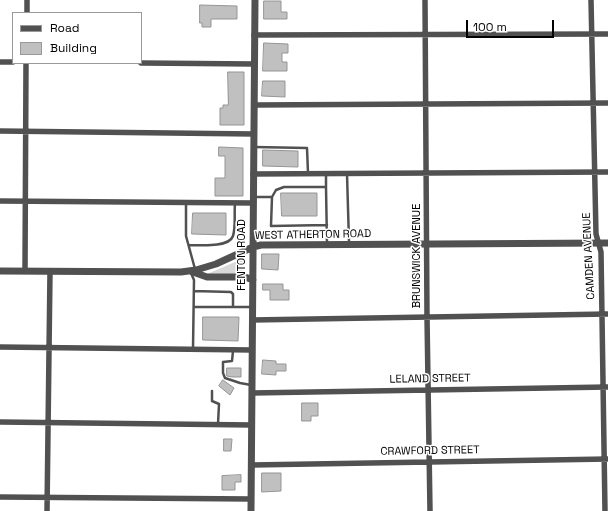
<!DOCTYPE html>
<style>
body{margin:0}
#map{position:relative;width:608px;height:511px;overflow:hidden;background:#fff;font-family:"Space Grotesk",sans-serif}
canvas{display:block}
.legend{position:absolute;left:12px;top:12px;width:130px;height:52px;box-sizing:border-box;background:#fff;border:1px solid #999;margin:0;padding:5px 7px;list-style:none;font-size:12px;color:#000}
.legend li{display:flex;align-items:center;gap:8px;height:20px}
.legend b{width:20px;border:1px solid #999}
.scale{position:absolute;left:466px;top:20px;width:88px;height:18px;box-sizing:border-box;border:2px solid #000;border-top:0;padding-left:5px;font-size:12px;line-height:14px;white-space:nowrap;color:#000;-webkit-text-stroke:3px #fff;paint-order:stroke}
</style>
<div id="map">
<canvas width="608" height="511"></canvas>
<ul class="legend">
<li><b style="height:5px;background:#515151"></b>Road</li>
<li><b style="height:11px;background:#c0c0c0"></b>Building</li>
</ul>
<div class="scale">100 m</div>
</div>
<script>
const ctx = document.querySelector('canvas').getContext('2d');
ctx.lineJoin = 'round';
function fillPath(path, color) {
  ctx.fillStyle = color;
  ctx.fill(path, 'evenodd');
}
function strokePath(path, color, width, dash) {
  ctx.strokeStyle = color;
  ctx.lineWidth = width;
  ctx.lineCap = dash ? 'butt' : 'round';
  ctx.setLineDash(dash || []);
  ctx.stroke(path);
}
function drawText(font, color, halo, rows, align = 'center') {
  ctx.font = font + ' "Space Grotesk",sans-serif';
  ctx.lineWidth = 3;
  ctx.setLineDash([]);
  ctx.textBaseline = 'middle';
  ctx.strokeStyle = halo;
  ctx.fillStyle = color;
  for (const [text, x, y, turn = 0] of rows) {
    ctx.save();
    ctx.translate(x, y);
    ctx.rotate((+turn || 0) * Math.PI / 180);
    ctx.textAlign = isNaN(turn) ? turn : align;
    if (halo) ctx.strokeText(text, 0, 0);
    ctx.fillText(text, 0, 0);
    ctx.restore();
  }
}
fillPath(new Path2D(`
 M242 259H244V275L207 274Z`), '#d8d8d8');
const building = new Path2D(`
 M264 1H281V12H287V19H264Z
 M200 5 237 6V19H211V27H202V23H200Z
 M264 43 288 44V53H282V62H287V71H263Z
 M228 72H244V125H220V108H223V105H228Z
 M263 81H285V97L262 96Z
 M219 147 243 148V196H215V178H225V156H219Z
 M263 150 298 151V167L263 166Z
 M281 193H317V216H282Z
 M193 213H226V235L192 234Z
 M262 254H279L278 270 262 269Z
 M263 284H283V290H289V300H270V290H263Z
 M203 317H239L238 341 203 340Z
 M263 360 276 361V364H286V371H276V375L262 374Z
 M227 368H241V377H232L227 376Z
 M223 380 234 388 230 395 219 386Z
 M302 403H318V416H311V421H302Z
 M224 439H232L231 451H224Z
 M262 473H281V491L262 492Z
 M241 475V482H235V490H222V476Z`);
fillPath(building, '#c0c0c0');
strokePath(building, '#959595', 1);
strokePath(new Path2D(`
 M254 147 307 148 308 173
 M347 174 349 242
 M326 187 327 244
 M254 197H272L276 190 284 187H326V174
 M272 197 271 226 327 225
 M186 203V236L195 269
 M189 245C199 245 229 248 233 236 236 226 234 214 235 204
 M191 273 194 280 193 349
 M194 291 231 292 233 294V307
 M194 307H252
 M233 351 232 361 223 362V373L225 378 240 383 251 385
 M212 391V401L219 404 218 424`), '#515151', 2.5);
strokePath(new Path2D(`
 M425 0 427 317 430 511
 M591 0 596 234 601 252 605 511
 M27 13V0
 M254 35 608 34
 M0 62H13
 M141 63 254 64
 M254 105 608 103
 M0 131 254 134
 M253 174 608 172
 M0 201 253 203
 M25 271 26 63
 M252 320 608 314
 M0 347 252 350
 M252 393 608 387
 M0 422 252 425
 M252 465 608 459
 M0 497 251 499
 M47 511 50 272`), '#515151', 5.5);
strokePath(new Path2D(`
 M0 271 181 272 196 270 216 264 253 247 261 245 608 243
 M190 271 207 277H245L253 280
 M251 511 255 0`), '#515151', 7);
drawText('11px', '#000', '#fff', [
 ["WEST ATHERTON ROAD",313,235,-1],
 ["FENTON ROAD",242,255,-90],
 ["BRUNSWICK AVENUE",417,256,-90],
 ["CAMDEN AVENUE",589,256,-93],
 ["LELAND STREET",430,379,-1],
 ["CRAWFORD STREET",430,451,-1]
]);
</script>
